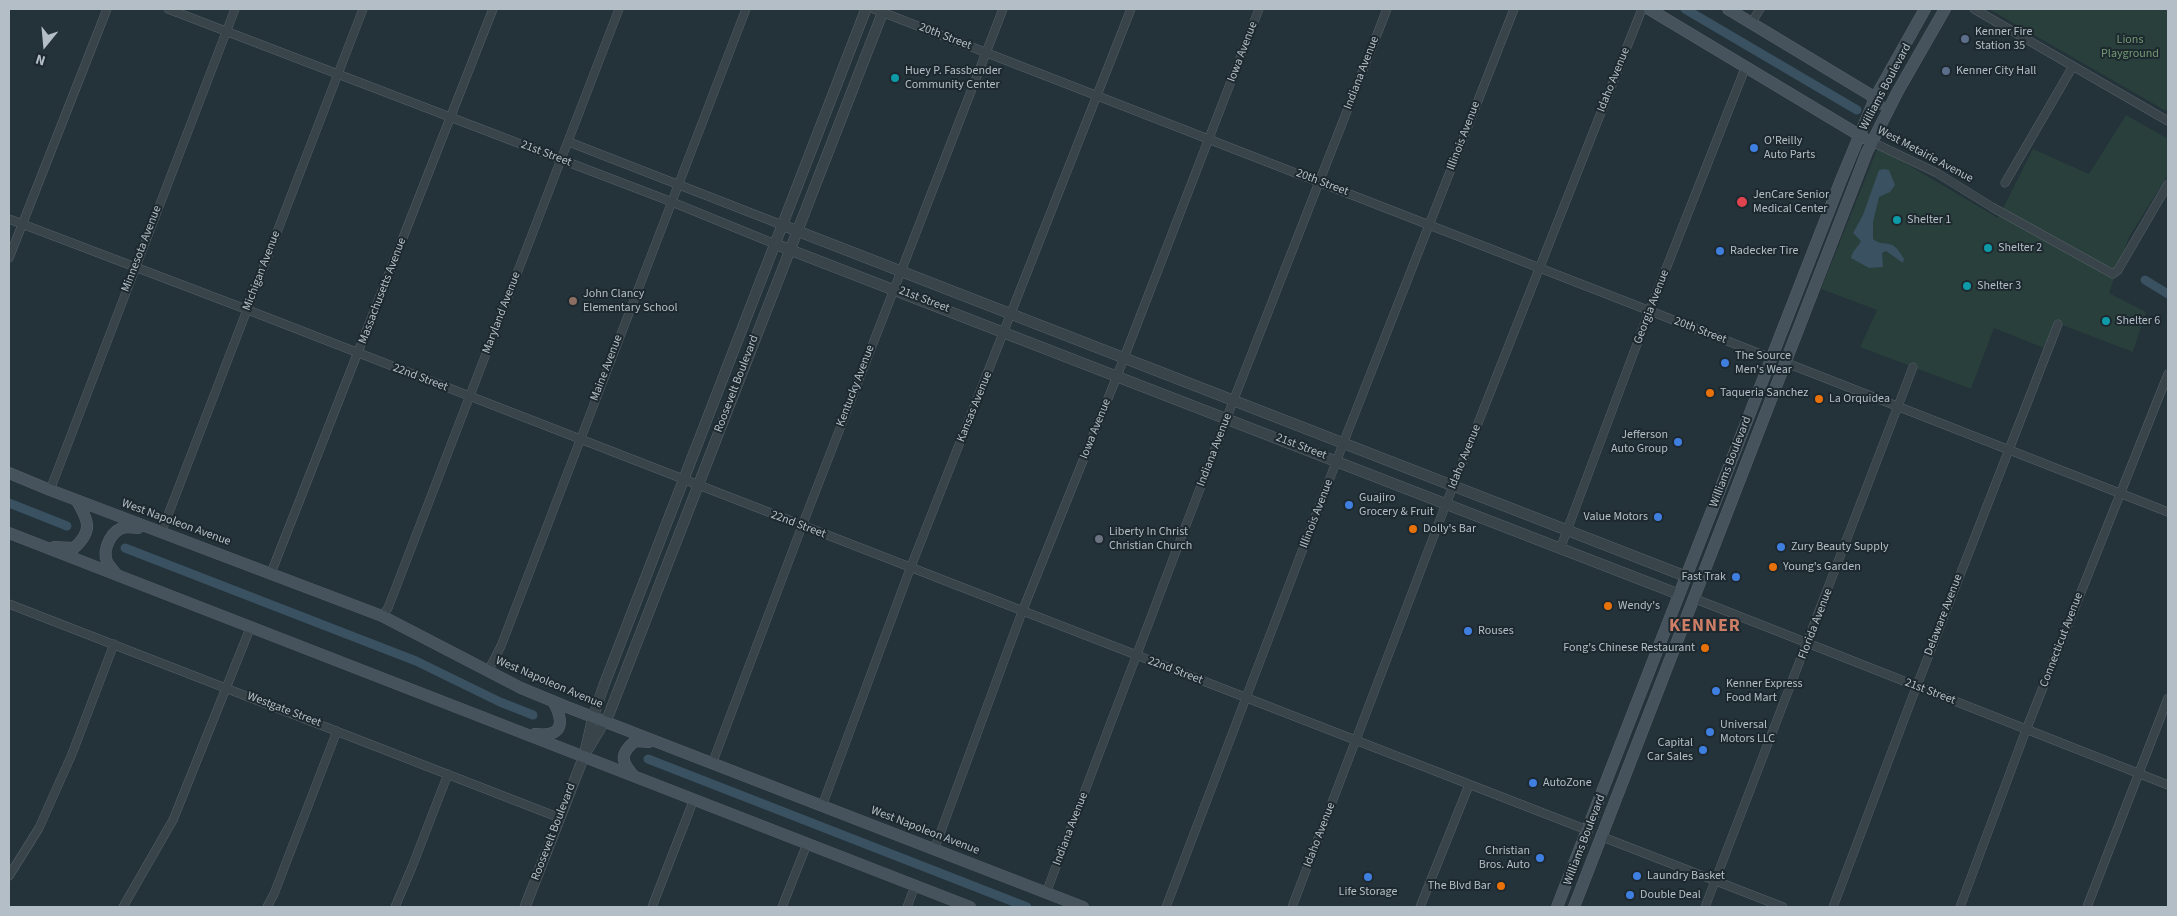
<!DOCTYPE html>
<style>
body{margin:0}
#map{position:relative;width:2177px;height:916px;overflow:hidden;background:#24323a;font-family:"Source Sans 3",sans-serif}
canvas{display:block}
.frame{position:absolute;inset:0;border:10px solid #b3bec6;pointer-events:none}
.north{position:absolute;left:20px;top:20px;width:50px;height:50px;-webkit-text-stroke:4px #1d282f;paint-order:stroke;rotate:197deg;font-size:14px;font-weight:700;line-height:20px;text-align:center;color:#b3bec6}
.north::after{content:'';display:block;margin:auto;width:18px;height:22px;background:#b3bec6;clip-path:polygon(50% 0,100% 100%,50% 72%,0 100%)}
</style>
<div id="map">
<canvas width="2177" height="916"></canvas>
<div class="frame"></div>
<div class="north">N</div>
</div>
<script>
const ctx = document.querySelector('canvas').getContext('2d');
ctx.lineJoin = 'round';
function fillPath(path, color) {
  ctx.fillStyle = color;
  ctx.fill(path, 'evenodd');
}
function strokePath(path, color, width, dash) {
  ctx.strokeStyle = color;
  ctx.lineWidth = width;
  ctx.lineCap = dash ? 'butt' : 'round';
  ctx.setLineDash(dash || []);
  ctx.stroke(path);
}
function drawText(font, color, halo, rows, align = 'center') {
  ctx.font = font + ' "Source Sans 3",sans-serif';
  ctx.lineWidth = 4;
  ctx.setLineDash([]);
  ctx.textBaseline = 'middle';
  ctx.strokeStyle = halo;
  ctx.fillStyle = color;
  for (const [text, x, y, turn = 0] of rows) {
    ctx.save();
    ctx.translate(x, y);
    ctx.rotate((+turn || 0) * Math.PI / 180);
    ctx.textAlign = isNaN(turn) ? turn : align;
    if (halo) ctx.strokeText(text, 0, 0);
    ctx.fillText(text, 0, 0);
    ctx.restore();
  }
}
fillPath(new Path2D(`
 M1989 9H2168V108L2166 111Z
 M2126 115 2168 139V175L2129 237 2109 293 2146 312 2133 352 2054 322 2044 348 1994 328 1971 389 1860 347 1877 310 1821 289 1878 147 1998 218 2033 149 2089 174Z`), '#293f3b');
fillPath(new Path2D(`
 M1884 169 1889 170 1895 185 1890 192 1879 197 1873 222V239C1885 249 1891 235 1904 259L1903 263 1886 251 1882 253 1883 267 1869 268 1851 258C1852 251 1858 247 1861 241L1853 233 1863 215 1879 170Z`), '#395160');
strokePath(new Path2D(`
 M1685 9 1857 110
 M2145 280 2168 294
 M9 503 67 526
 M125 548 416 661 500 702 533 715
 M648 759 1027 907`), '#395160', 9);
const minor = new Path2D(`
 M168 9 672 202 775 244
 M874 9 1771 358
 M1974 9 2168 121
 M1752 22 1760 9
 M569 142 782 225
 M1872 142 1937 173 1992 207 2113 274 2118 270 2168 184
 M2005 183 2073 66
 M9 219 248 310 1587 830
 M9 258 107 9
 M1784 362 2168 512
 M50 490 235 9
 M161 533 363 9
 M1560 549 1649 312 1746 66
 M271 573 493 9
 M1693 598 2168 785
 M9 604 560 818
 M382 616 388 608 619 9
 M488 671 501 646 746 9
 M712 764 802 526 1003 9
 M822 806 910 569 1131 9
 M1600 836 1783 907
 M934 850 1022 612 1117 376 1259 9
 M9 876 39 828 72 754 114 644
 M1046 893 1234 399 1387 9
 M123 907 173 820 251 626
 M267 907 274 894 337 731
 M395 907 412 867 448 774
 M652 907 694 799
 M782 907 807 844
 M907 907 915 886
 M1166 907 1348 431 1514 9
 M1292 907 1446 504 1642 9
 M1420 907 1469 785
 M1705 907 1913 367
 M1833 907 1914 693 2058 324
 M1960 907 2026 730 2168 374
 M2087 907 2168 698`);
const tertiary = new Path2D(`
 M782 225 1685 576
 M775 244 1678 594
 M588 749 609 714 884 9
 M525 907 584 756 593 717 604 685 866 9`);
const secondary = new Path2D(`
 M1649 9 1864 138
 M1728 9 1869 94 1879 104
 M9 473 50 490 382 616 521 688 567 707 1083 907
 M9 533 970 907
 M54 547 74 548C93 531 89 521 77 501
 M117 575C114 571 109 566 107 562 102 548 112 529 126 527 130 527 135 528 138 528
 M535 734C563 737 565 723 553 701
 M632 774C620 760 621 753 635 741L649 742
 M1557 907 1841 180 1875 98 1925 9
 M1574 907 1867 152 1898 91 1945 9`);
strokePath(minor, '#566168', 9);
strokePath(tertiary, '#566168', 11);
strokePath(secondary, '#566168', 12);
strokePath(minor, '#38434a', 8);
strokePath(tertiary, '#38434a', 10);
strokePath(secondary, '#46535d', 11);
for (const [x, y, r, color] of [
 [1965,39,5,"#5c6f8a"],
 [1946,71,5,"#5c6f8a"],
 [895,78,5,"#0f9aa8"],
 [1754,148,5,"#3f7fe0"],
 [1742,202,6,"#e0444e"],
 [1897,220,5,"#0f9aa8"],
 [1988,248,5,"#0f9aa8"],
 [1720,251,5,"#3f7fe0"],
 [1967,286,5,"#0f9aa8"],
 [573,301,5,"#8d6e63"],
 [2106,321,5,"#0f9aa8"],
 [1725,363,5,"#3f7fe0"],
 [1710,393,5,"#e8710a"],
 [1819,399,5,"#e8710a"],
 [1678,442,5,"#3f7fe0"],
 [1349,505,5,"#3f7fe0"],
 [1658,517,5,"#3f7fe0"],
 [1413,529,5,"#e8710a"],
 [1099,539,5,"#6b7280"],
 [1781,547,5,"#3f7fe0"],
 [1773,567,5,"#e8710a"],
 [1736,577,5,"#3f7fe0"],
 [1608,606,5,"#e8710a"],
 [1468,631,5,"#3f7fe0"],
 [1705,648,5,"#e8710a"],
 [1716,691,5,"#3f7fe0"],
 [1710,732,5,"#3f7fe0"],
 [1703,750,5,"#3f7fe0"],
 [1533,783,5,"#3f7fe0"],
 [1540,858,5,"#3f7fe0"],
 [1637,876,5,"#3f7fe0"],
 [1368,877,5,"#3f7fe0"],
 [1501,886,5,"#e8710a"],
 [1630,895,5,"#3f7fe0"]
]) {
  const dot = new Path2D();
  dot.arc(x, y, r, 0, 2 * Math.PI);
  ctx.fillStyle = color;
  ctx.fill(dot);
  strokePath(dot, '#1d282f', 2);
}
drawText('12px', '#b3bec6', '#1d282f', [
 ["Kenner Fire",1975,32],
 ["Station 35",1975,46],
 ["Huey P. Fassbender",905,71],
 ["Community Center",905,85],
 ["Kenner City Hall",1956,71],
 ["O'Reilly",1764,141],
 ["Auto Parts",1764,155],
 ["JenCare Senior",1753,195],
 ["Medical Center",1753,209],
 ["Shelter 1",1907,220],
 ["Shelter 2",1998,248],
 ["Radecker Tire",1730,251],
 ["Shelter 3",1977,286],
 ["John Clancy",583,294],
 ["Elementary School",583,308],
 ["Shelter 6",2116,321],
 ["The Source",1735,356],
 ["Men's Wear",1735,370],
 ["Taqueria Sanchez",1720,393],
 ["La Orquidea",1829,399],
 ["Jefferson",1668,435,"right"],
 ["Auto Group",1668,449,"right"],
 ["Guajiro",1359,498],
 ["Grocery & Fruit",1359,512],
 ["Value Motors",1648,517,"right"],
 ["Dolly's Bar",1423,529],
 ["Liberty In Christ",1109,532],
 ["Christian Church",1109,546],
 ["Zury Beauty Supply",1791,547],
 ["Young's Garden",1783,567],
 ["Fast Trak",1726,577,"right"],
 ["Wendy's",1618,606],
 ["Rouses",1478,631],
 ["Fong's Chinese Restaurant",1695,648,"right"],
 ["Kenner Express",1726,684],
 ["Food Mart",1726,698],
 ["Universal",1720,725],
 ["Motors LLC",1720,739],
 ["Capital",1693,743,"right"],
 ["Car Sales",1693,757,"right"],
 ["AutoZone",1543,783],
 ["Christian",1530,851,"right"],
 ["Bros. Auto",1530,865,"right"],
 ["Laundry Basket",1647,876],
 ["The Blvd Bar",1491,886,"right"],
 ["Life Storage",1368,892,"center"],
 ["Double Deal",1640,895]
], 'left');
drawText('12px', '#b3bec6', '#1d282f', [
 ["20th Street",945,37,21],
 ["Iowa Avenue",1243,52,-69],
 ["Indiana Avenue",1362,73,-69],
 ["Idaho Avenue",1614,80,-68],
 ["Williams Boulevard",1886,87,-62],
 ["Illinois Avenue",1464,136,-69],
 ["21st Street",546,154,21],
 ["West Metairie Avenue",1925,155,28],
 ["20th Street",1322,183,21],
 ["Minnesota Avenue",142,249,-69],
 ["Michigan Avenue",262,271,-69],
 ["Massachusetts Avenue",383,291,-69],
 ["21st Street",924,300,21],
 ["Georgia Avenue",1652,307,-69],
 ["Maryland Avenue",502,313,-69],
 ["20th Street",1700,331,21],
 ["Maine Avenue",607,368,-69],
 ["22nd Street",420,378,21],
 ["Roosevelt Boulevard",737,384,-69],
 ["Kentucky Avenue",856,386,-69],
 ["Kansas Avenue",975,407,-68],
 ["Iowa Avenue",1096,429,-68],
 ["21st Street",1301,447,21],
 ["Indiana Avenue",1215,450,-69],
 ["Idaho Avenue",1465,457,-68],
 ["Williams Boulevard",1731,462,-69],
 ["Illinois Avenue",1317,514,-69],
 ["West Napoleon Avenue",176,523,20],
 ["22nd Street",798,525,21],
 ["Delaware Avenue",1944,615,-69],
 ["Florida Avenue",1816,624,-69],
 ["Connecticut Avenue",2062,640,-69],
 ["22nd Street",1175,671,21],
 ["West Napoleon Avenue",549,683,23],
 ["21st Street",1930,692,21],
 ["Westgate Street",284,710,21],
 ["Indiana Avenue",1071,829,-69],
 ["West Napoleon Avenue",925,831,21],
 ["Roosevelt Boulevard",554,832,-69],
 ["Idaho Avenue",1320,835,-69],
 ["Williams Boulevard",1585,840,-69]
]);
drawText('12px', '#739a73', '#1d282f', [
 ["Lions",2130,40],
 ["Playground",2130,54]
]);
ctx.letterSpacing = '1px';
drawText('bold 18px', '#cd7e67', '#1d282f', [
 ["KENNER",1705,627]
]);
ctx.letterSpacing = '0px';
</script>
